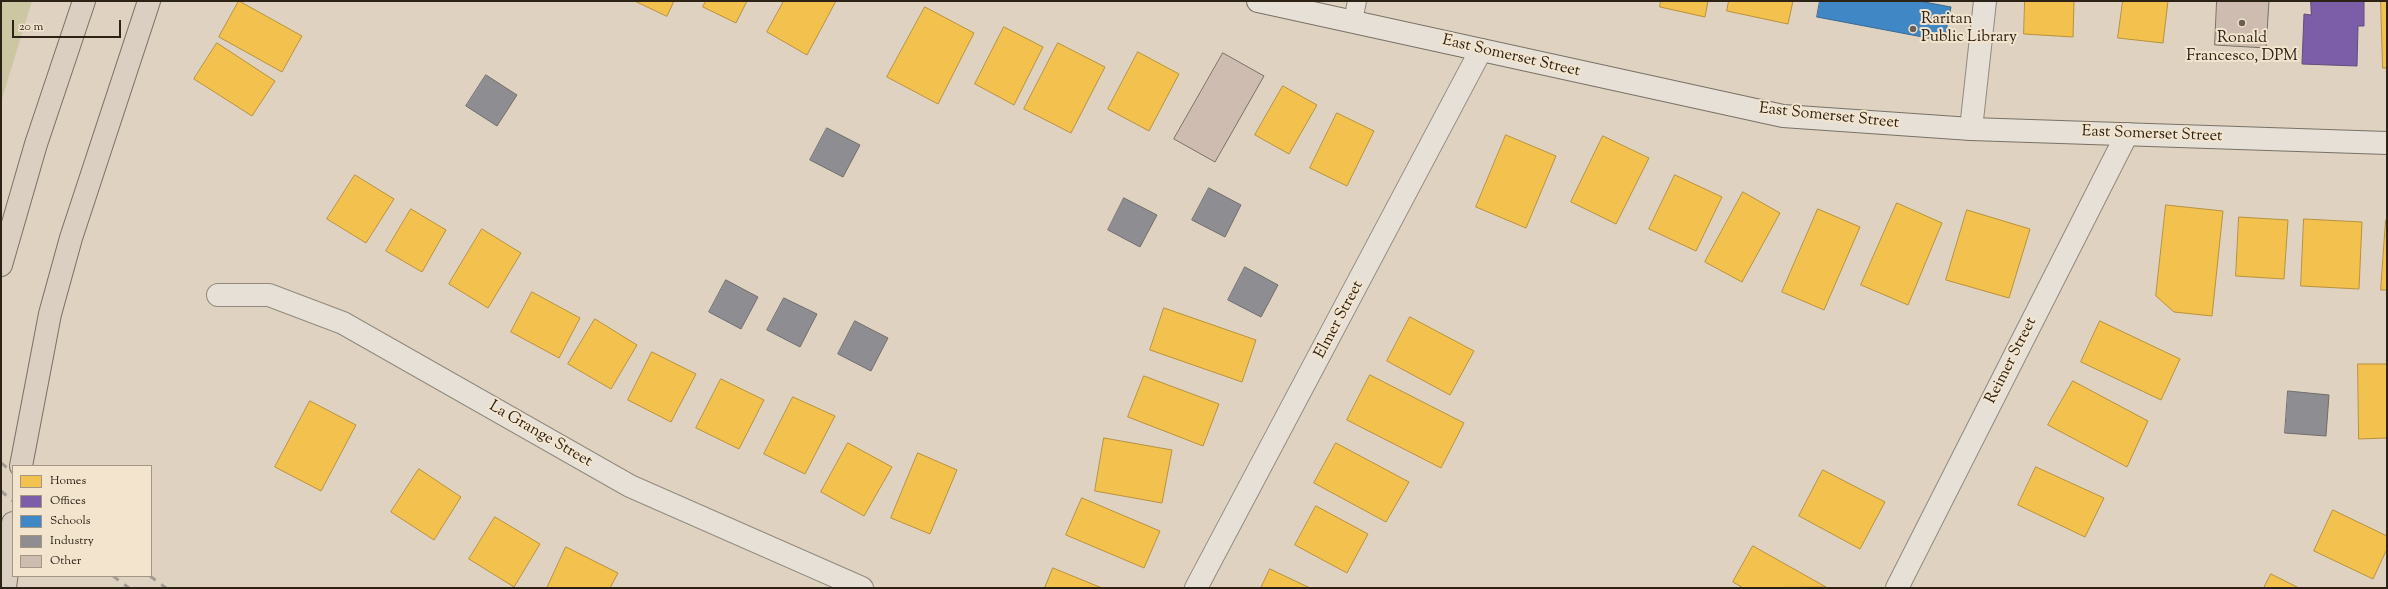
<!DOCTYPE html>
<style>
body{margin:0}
#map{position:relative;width:2388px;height:589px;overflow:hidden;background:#dfd2c0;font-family:"Sorts Mill Goudy",serif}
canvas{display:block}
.frame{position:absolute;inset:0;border:2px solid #2c2215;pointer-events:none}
.legend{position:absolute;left:12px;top:465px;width:140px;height:112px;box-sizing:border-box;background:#f3e4ce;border:1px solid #a39684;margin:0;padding:5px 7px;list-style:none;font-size:12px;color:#2c2215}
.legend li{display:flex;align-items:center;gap:8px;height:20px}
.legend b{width:20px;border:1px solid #a39684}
.scale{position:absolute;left:12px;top:20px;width:109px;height:18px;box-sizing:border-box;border:2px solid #2c2215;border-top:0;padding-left:5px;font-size:12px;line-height:14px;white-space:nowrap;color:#2c2215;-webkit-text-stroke:3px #f3e4ce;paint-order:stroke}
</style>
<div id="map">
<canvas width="2388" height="589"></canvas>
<div class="frame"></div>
<ul class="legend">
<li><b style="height:11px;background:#f2c14e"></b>Homes</li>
<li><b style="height:11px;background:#7b5ea7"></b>Offices</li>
<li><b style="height:11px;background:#3f88c5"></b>Schools</li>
<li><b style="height:11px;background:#8d8d92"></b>Industry</li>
<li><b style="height:11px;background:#cebcb1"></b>Other</li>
</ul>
<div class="scale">20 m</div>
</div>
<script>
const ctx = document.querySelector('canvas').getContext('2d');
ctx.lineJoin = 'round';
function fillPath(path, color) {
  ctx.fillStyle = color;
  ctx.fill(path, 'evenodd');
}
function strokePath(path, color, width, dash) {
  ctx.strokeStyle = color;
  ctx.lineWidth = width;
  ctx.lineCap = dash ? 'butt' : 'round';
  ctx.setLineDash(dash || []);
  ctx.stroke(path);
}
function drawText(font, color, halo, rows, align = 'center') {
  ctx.font = font + ' "Sorts Mill Goudy",serif';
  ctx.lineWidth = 4;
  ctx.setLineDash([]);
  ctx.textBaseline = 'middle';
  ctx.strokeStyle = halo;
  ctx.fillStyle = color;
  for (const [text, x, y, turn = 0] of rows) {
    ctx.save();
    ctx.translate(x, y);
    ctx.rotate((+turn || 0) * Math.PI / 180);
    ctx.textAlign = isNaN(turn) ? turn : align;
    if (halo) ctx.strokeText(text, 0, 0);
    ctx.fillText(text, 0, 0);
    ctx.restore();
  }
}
fillPath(new Path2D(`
 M1 1H32L1 102Z`), '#ccc6a2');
const homes = new Path2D(`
 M239 1 302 36 282 72 219 37Z
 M635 1H674L667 16Z
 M706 1H747L736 23 703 7Z
 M784 1H836L807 55 767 32Z
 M1661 1H1708L1705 17 1660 7Z
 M1729 1H1793L1788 24 1727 11Z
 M2025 1H2074L2073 37 2024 34Z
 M2123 1H2168L2163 43 2118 38Z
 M2381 1H2387V68H2383Z
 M925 7 974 33 938 104 887 77Z
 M1004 27 1043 47 1014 105 975 84Z
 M217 43 275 81 252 116 194 79Z
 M1058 43 1105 67 1071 133 1024 109Z
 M1138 52 1179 74 1149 131 1108 109Z
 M1283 86 1317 105 1289 154 1255 135Z
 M1337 113 1374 131 1347 186 1310 168Z
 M1506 135 1556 156 1526 228 1476 207Z
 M1603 136 1649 158 1616 224 1571 202Z
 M355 175 394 199 366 243 327 219Z
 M1675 175 1722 197 1696 251 1649 229Z
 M1743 192 1780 213 1742 282 1705 262Z
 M1897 203 1942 223 1908 305 1861 285Z
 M2166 205 2223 211 2212 316 2174 312 2156 296Z
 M411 209 446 230 422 272 386 251Z
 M1818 209 1860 227 1824 310 1782 292Z
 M1967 210 2030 229 2009 298 1946 280Z
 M2239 217 2288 220 2284 279 2236 276Z
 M2304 219 2362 222 2359 289 2301 286Z
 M2386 220H2387V290H2381Z
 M482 229 521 253 488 308 449 284Z
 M532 292 580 318 559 358 511 332Z
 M1164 308 1256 340 1242 382 1150 350Z
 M1410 317 1474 351 1450 395 1387 361Z
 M595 319 637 345 611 389 568 364Z
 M2100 321 2180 359 2161 400 2081 362Z
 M652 352 696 374 671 422 628 400Z
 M2358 364H2387V438L2359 439Z
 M1370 375 1464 423 1441 468 1347 420Z
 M1144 376 1219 404 1203 446 1128 417Z
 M721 379 764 400 739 449 696 428Z
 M2073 381 2148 421 2127 467 2048 425Z
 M793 397 835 416 805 474 764 454Z
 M310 401 356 425 321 491 275 467Z
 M1104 438 1172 450 1162 503 1095 491Z
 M848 443 892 467 864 516 821 492Z
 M1336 443 1409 482 1386 522 1314 483Z
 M918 453 957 470 930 534 891 518Z
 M2036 467 2104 498 2085 537 2018 505Z
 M419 469 461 497 434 540 391 512Z
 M1823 470 1885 502 1860 549 1799 516Z
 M1082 498 1160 531 1144 568 1066 535Z
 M1316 506 1368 534 1347 573 1295 545Z
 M2333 510 2387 536V549L2373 579 2314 551Z
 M495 517 540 544 514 587 469 559Z
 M1753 546 1826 587 1743 588 1733 582Z
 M566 547 618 573 610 588H547Z
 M1053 568 1102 588H1045Z
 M1270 569 1310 588H1261Z
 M2271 574 2299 588H2264Z`);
fillPath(homes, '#f2c14e');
strokePath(homes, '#b7913d', 1);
const offices = new Path2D(`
 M2311 1H2364V26H2358L2357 66 2302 64 2304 14 2311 15Z`);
fillPath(offices, '#7b5ea7');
strokePath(offices, '#634c7b', 1);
const schools = new Path2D(`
 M1820 1H1919L1951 7 1944 41 1817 17Z`);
fillPath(schools, '#3f88c5');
strokePath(schools, '#396990', 1);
const industry = new Path2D(`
 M486 75 517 95 497 126 466 106Z
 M827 128 860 145 843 177 810 160Z
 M1209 188 1241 205 1225 237 1192 220Z
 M1124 198 1157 215 1140 247 1108 230Z
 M1245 267 1278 285 1261 317 1228 300Z
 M726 280 758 297 741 329 709 312Z
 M784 298 817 314 800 347 767 330Z
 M855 321 888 338 871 371 838 354Z
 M2288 391 2329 395 2326 436 2285 433Z`);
fillPath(industry, '#8d8d92');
strokePath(industry, '#706d6c', 1);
const building = new Path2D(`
 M2217 1H2269L2266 48 2215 45Z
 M1223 53 1264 76 1215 162 1174 139Z`);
fillPath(building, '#cebcb1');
strokePath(building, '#797166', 1);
const lane = new Path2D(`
 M1353 21 1357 1`);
const street = new Path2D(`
 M1971 129 1985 1
 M218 295H269L343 323 630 486 862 588
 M1196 588 1481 50
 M1897 588 2127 134`);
const secondary = new Path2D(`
 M1258 1 1783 116 1971 129 2387 143`);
const highway = new Path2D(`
 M1 265 36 144 84 1
 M21 466 50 314 71 238 149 1
 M5 588 13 523`);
strokePath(lane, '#91897d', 20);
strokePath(street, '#91897d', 24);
strokePath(secondary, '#797166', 24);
strokePath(highway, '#797166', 24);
strokePath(lane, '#e6e0d6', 18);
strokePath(street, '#e6e0d6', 22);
strokePath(secondary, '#e6e0d6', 22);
strokePath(highway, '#dacfc1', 22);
strokePath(new Path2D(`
 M1 463 13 472
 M1 491 13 501
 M113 576 129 588
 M150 576 166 588`), '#a49d96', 3, [7, 7]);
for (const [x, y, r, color] of [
 [2242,23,4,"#6b6051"],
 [1913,29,4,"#6b6051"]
]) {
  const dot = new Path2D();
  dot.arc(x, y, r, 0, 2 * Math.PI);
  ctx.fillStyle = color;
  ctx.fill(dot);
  strokePath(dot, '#f3e4ce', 1.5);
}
drawText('16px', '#2c2215', '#f3e4ce', [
 ["Raritan",1921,20],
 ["Public Library",1921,38],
 ["Ronald",2242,39,"center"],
 ["Francesco, DPM",2242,57,"center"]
], 'left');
drawText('16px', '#2c2215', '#f3e4ce', [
 ["East Somerset Street",1511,57,13],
 ["East Somerset Street",1829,117,6],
 ["East Somerset Street",2152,135,2],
 ["Elmer Street",1340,320,-62],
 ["Reimer Street",2012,361,-63],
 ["La Grange Street",540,435,30]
]);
</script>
